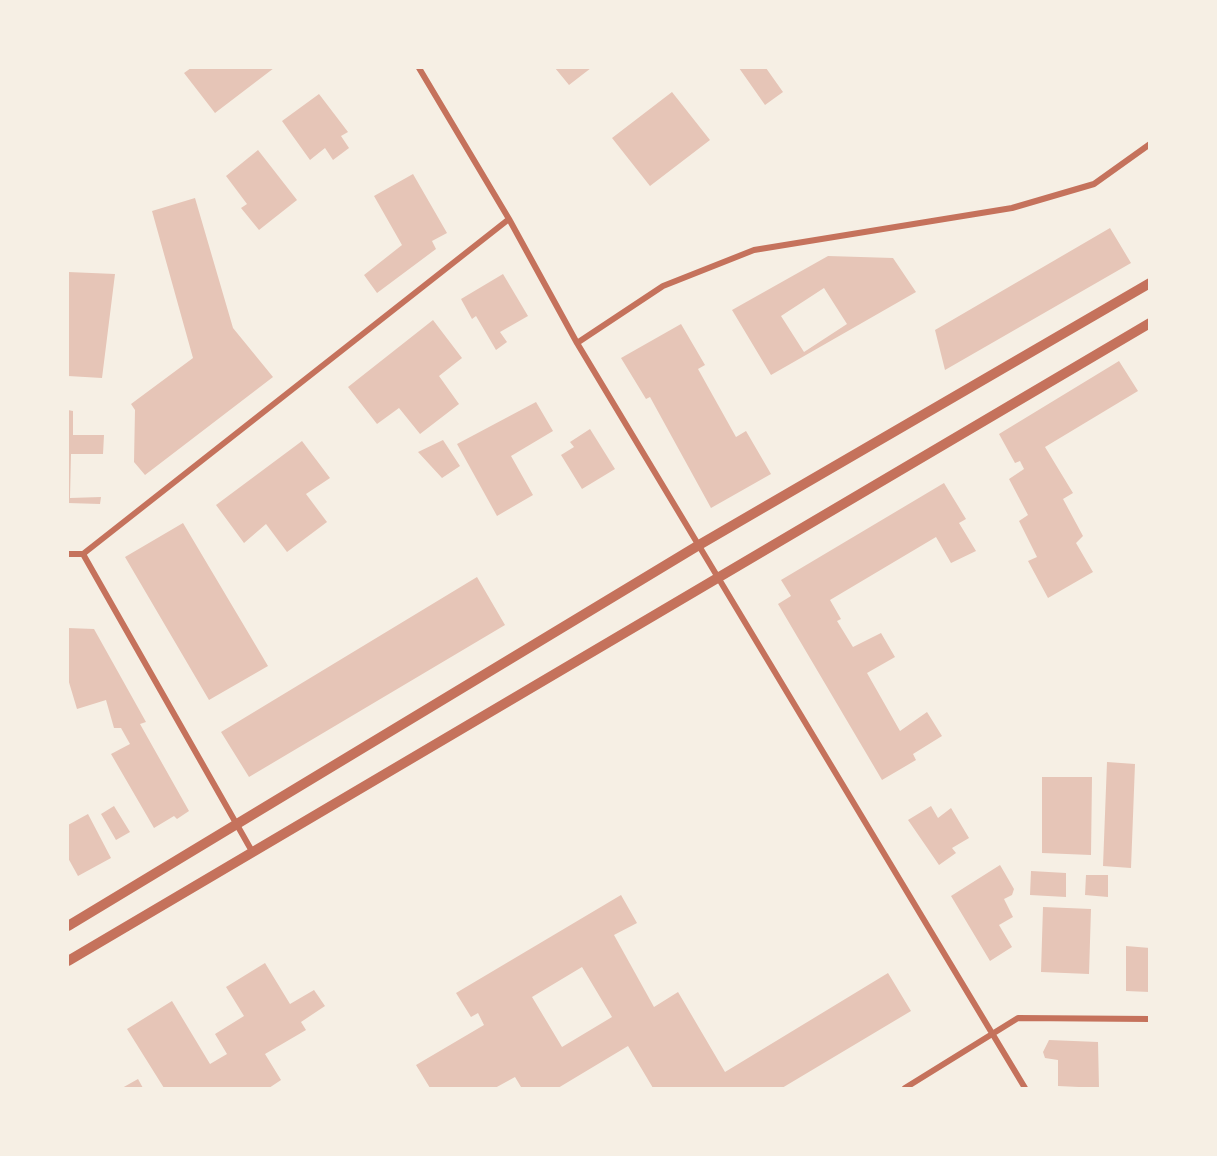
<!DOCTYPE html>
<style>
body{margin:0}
#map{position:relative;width:1217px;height:1156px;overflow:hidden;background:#f6efe4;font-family:"Fira Sans Condensed",sans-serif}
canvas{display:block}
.frame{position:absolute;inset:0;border:69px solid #f6efe4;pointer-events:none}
</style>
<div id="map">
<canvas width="1217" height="1156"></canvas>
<div class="frame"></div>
</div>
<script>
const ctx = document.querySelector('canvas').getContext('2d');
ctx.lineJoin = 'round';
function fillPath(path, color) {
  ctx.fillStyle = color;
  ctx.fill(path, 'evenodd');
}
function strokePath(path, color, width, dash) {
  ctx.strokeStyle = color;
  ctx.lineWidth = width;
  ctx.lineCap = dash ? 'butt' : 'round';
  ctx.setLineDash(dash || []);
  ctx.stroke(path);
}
fillPath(new Path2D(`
 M191 68H274L215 113 184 73Z
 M555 68H591L569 85Z
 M739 68H766L783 92 765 105Z
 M672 92 710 140 650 186 612 138Z
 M319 94 348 132 341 136 349 148 333 160 325 148 310 160 282 121Z
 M258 150 297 200 259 230 241 208 247 204 226 176Z
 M413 174 447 233 432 241 436 249 377 293 364 275 402 245 374 196Z
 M195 198 233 328 273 377 145 475 134 462 135 410 131 404 193 358 152 211Z
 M1110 228 1131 263 945 370 935 330Z
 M828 256 893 258 916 292 771 375 732 310ZM824 288 847 324 804 352 781 316Z
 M68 272 115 274 102 378 68 376Z
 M503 274 528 316 500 332 507 342 496 350 476 316 472 319 461 299Z
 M433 320 462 358 439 376 459 404 420 434 399 408 377 424 348 387Z
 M681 324 705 365 698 369 736 437 746 431 771 474 711 508 650 397 646 399 621 358Z
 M1119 361 1138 391 1045 447 1073 493 1063 499 1083 536 1076 543 1093 572 1048 598 1028 561 1037 557 1019 521 1028 515 1009 479 1024 469 1020 461 1015 463 999 434Z
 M536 402 553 431 511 456 533 495 497 516 457 444Z
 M68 410 73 411V435H104L103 454H71L70 498 101 497 100 504 68 503Z
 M590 429 615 469 582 489 561 455 574 447 570 442Z
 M443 440 460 466 442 478 418 452Z
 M302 441 330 478 306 494 327 522 287 552 266 524 244 543 216 505Z
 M944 483 966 519 959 523 976 551 951 563 936 537 830 600 841 619 837 621 853 647 881 633 895 657 867 673 900 731 927 712 942 736 913 754 916 760 882 780 778 604 791 596 781 580Z
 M183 523 268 666 209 700 125 557Z
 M477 577 505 625 249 777 221 732Z
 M68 628 94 629 146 722 140 724 189 811 177 819 174 816 154 828 111 754 130 744 121 728H114L106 700 77 709 68 679Z
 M1107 762 1135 764 1131 868 1103 866Z
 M1042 777H1092L1091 855 1042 853Z
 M114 806 130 832 116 840 101 814Z
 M931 806 938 818 951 808 969 838 952 848 956 853 939 865 908 820Z
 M88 814 111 858 78 876 68 858V825Z
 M1000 865 1014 889 1012 895 1004 899 1013 917 999 925 1012 947 990 961 951 896Z
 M1031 871 1066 873V897L1030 895Z
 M1086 875H1108V897L1085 895Z
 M621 895 637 923 614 935 654 1007 678 992 725 1072 888 973 911 1011 782 1088H653L628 1046 558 1088H517L521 1087 515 1077 495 1088H430L416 1065 484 1025 478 1013 471 1017 456 993ZM582 967 612 1017 562 1047 532 997Z
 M1043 907 1091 909 1089 974 1041 972Z
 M1126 946 1150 948V992L1126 991Z
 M265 963 290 1004 314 990 325 1006 301 1022 306 1030 265 1054 281 1080 269 1088H164L127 1029 172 1001 210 1064 227 1054 215 1034 244 1016 226 987Z
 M1049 1040 1098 1042 1099 1088 1058 1086V1060L1045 1058 1043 1052Z
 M138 1079 143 1088H122Z`), '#e6c5b7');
strokePath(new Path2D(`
 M419 68 509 219 577 343 1025 1088
 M577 343 663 286 754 250 1012 208 1094 184 1150 144
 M68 554H83L509 219
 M83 554 253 853
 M905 1088 1018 1018 1150 1019`), '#c5725c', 6);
strokePath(new Path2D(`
 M68 926 699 545 1150 283
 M68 961 1150 323`), '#c5725c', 10);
</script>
